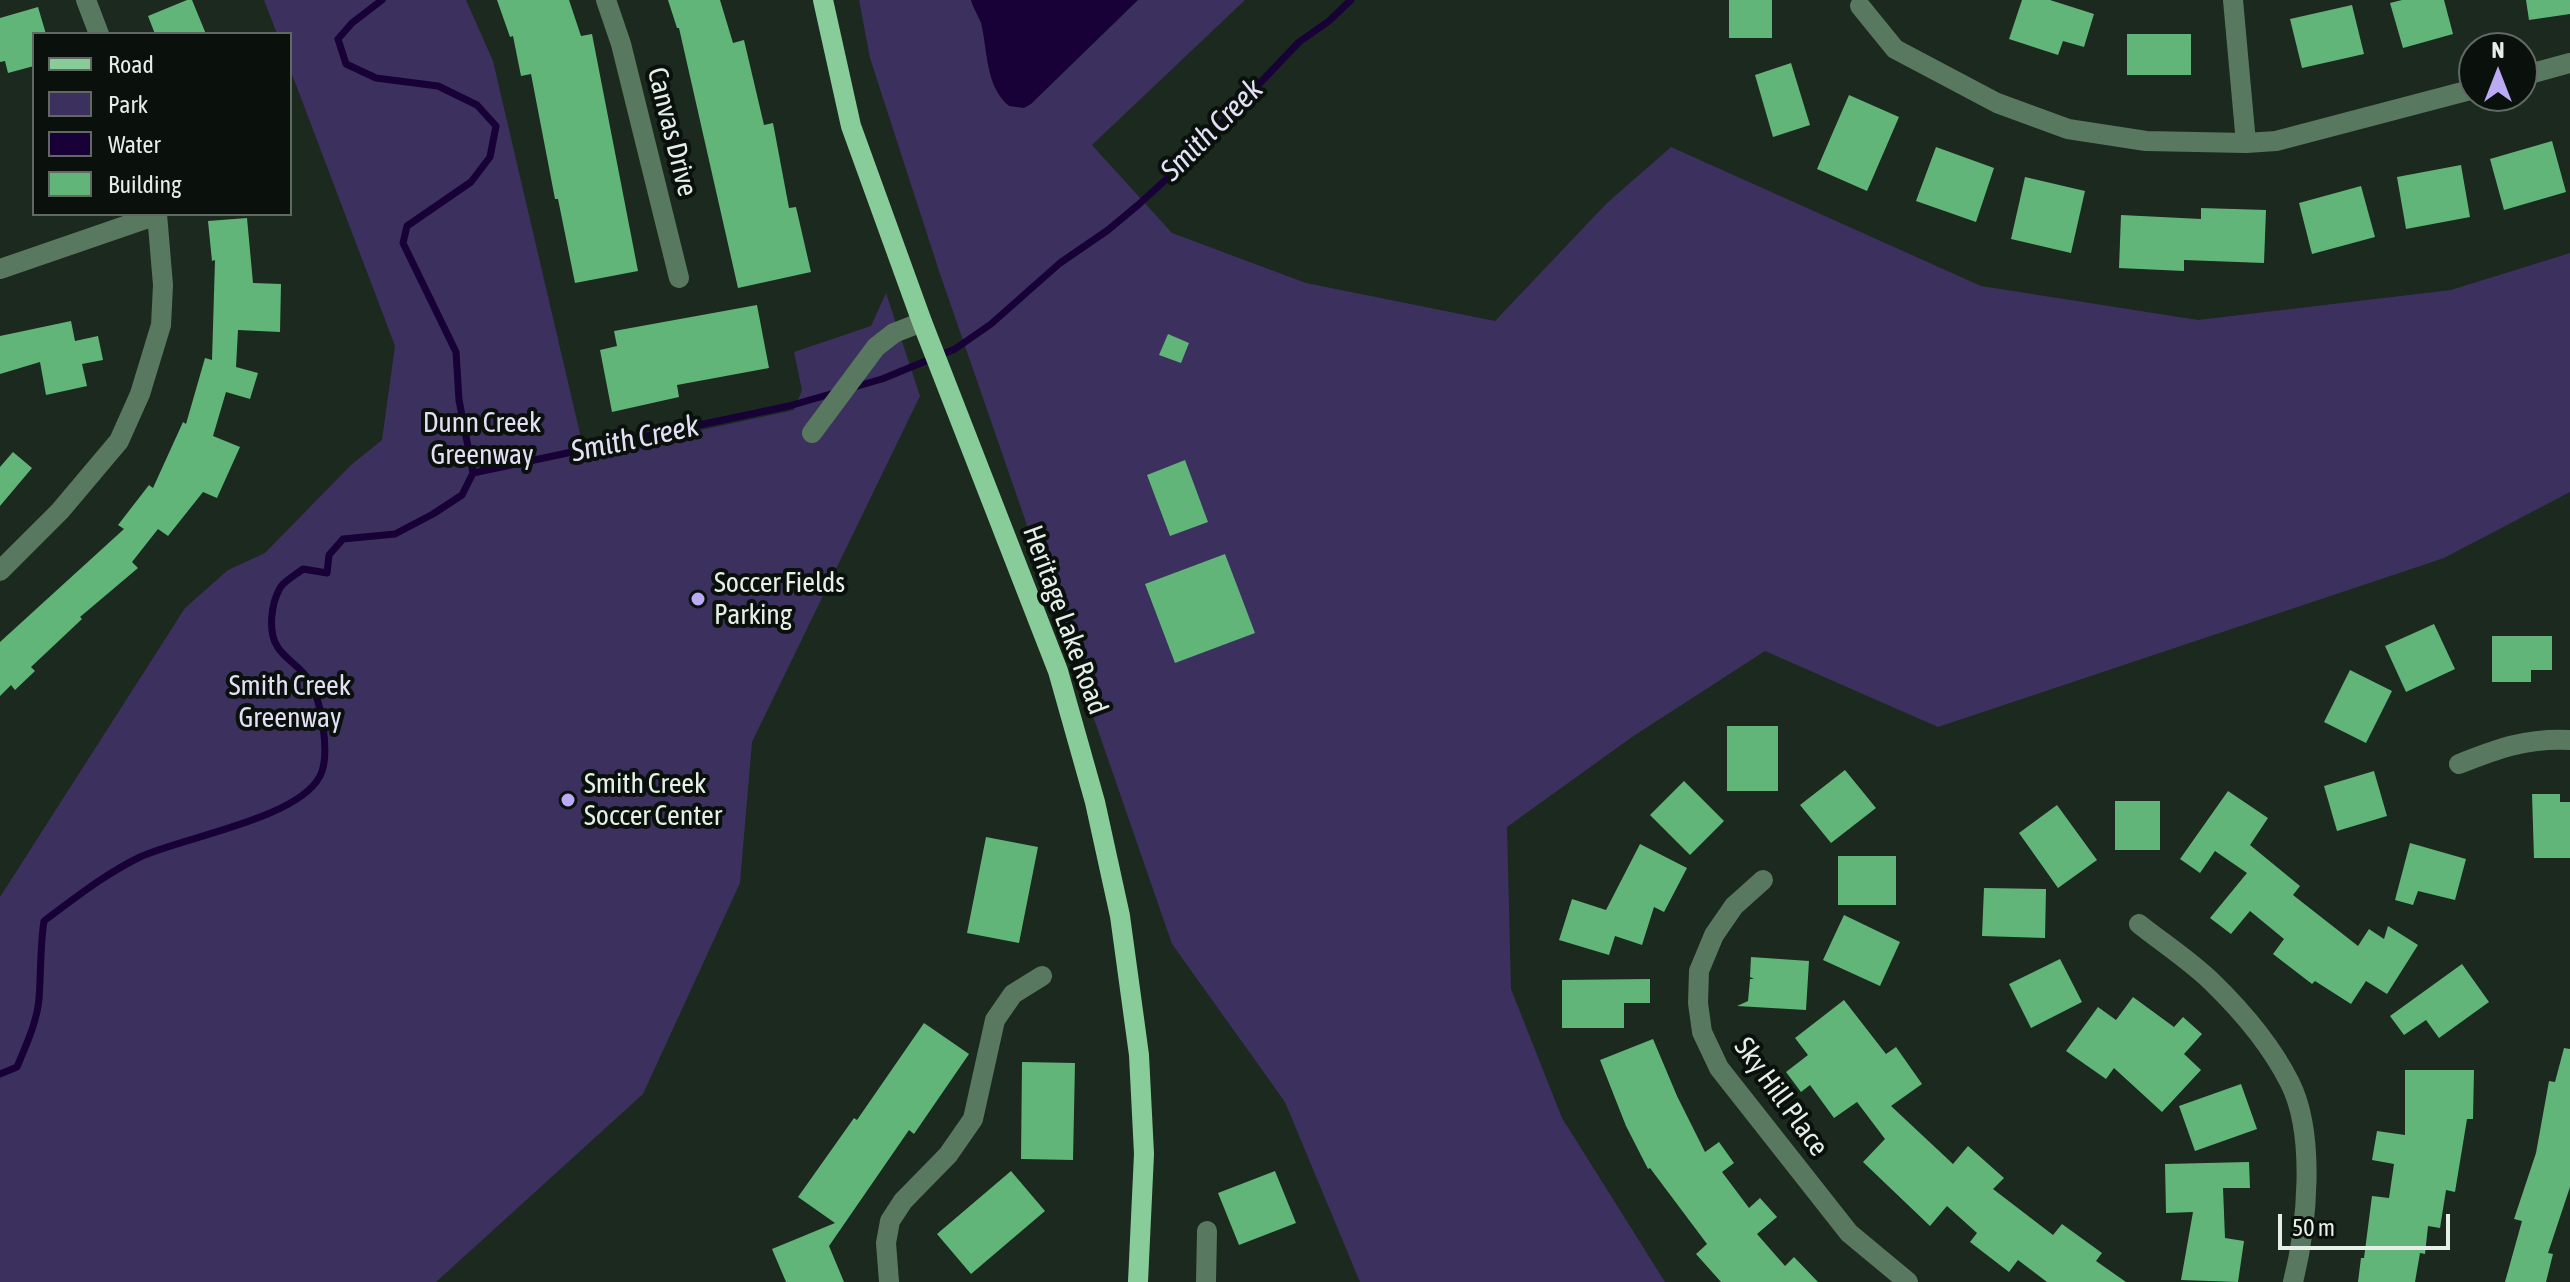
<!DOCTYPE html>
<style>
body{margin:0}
#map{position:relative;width:2570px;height:1282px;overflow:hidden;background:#1b291e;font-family:"Asap Condensed",sans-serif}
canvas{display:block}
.legend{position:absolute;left:32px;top:32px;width:260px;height:184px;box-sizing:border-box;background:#0a100b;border:2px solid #626963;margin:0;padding:10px 14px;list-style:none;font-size:24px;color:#e6efe7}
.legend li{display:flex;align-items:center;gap:16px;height:40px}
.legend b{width:40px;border:2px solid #626963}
.north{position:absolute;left:2458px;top:32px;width:80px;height:80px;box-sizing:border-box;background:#0a100b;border:2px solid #626963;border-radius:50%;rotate:0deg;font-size:22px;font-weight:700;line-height:32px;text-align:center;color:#e6efe7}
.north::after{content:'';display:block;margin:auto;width:28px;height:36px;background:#bbaaf6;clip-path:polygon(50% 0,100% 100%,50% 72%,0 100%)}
.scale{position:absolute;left:2278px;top:1214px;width:172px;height:36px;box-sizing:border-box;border:4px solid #e6efe7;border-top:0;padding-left:10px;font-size:24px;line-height:28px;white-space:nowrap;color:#e6efe7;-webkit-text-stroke:6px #0a100b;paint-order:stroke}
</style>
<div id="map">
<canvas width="2570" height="1282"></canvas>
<ul class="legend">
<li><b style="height:10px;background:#88cd99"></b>Road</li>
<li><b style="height:22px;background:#3c305f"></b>Park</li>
<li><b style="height:22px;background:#170137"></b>Water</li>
<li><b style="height:22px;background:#62b579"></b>Building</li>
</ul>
<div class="north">N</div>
<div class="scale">50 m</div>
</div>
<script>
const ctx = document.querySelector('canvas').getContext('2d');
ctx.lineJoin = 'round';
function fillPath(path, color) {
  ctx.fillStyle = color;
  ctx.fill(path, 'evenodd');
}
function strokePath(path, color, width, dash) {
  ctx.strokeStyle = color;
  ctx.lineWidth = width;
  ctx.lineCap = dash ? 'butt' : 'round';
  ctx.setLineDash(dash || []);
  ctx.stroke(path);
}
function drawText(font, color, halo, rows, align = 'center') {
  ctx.font = font + ' "Asap Condensed",sans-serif';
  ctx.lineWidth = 8;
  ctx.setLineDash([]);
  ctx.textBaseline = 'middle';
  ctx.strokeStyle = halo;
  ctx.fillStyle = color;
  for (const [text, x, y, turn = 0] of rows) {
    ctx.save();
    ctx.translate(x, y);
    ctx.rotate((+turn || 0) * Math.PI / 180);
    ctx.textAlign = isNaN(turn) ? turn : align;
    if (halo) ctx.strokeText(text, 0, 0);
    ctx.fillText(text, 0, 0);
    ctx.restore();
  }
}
fillPath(new Path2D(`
 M264 0H466L493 61 585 455 794 410 802 390 794 352 871 326 886 293 920 396 752 742 740 883 643 1094 436 1282H0V897L185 608 228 570 265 553 351 465 382 440 395 346 290 69V34H277Z
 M859 0H1245L1092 145 1172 233 1306 283 1495 321 1607 203 1671 147 1981 286 2198 320 2451 290 2570 253V492L2444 558 1938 727 1765 651 1632 737 1507 827 1511 989 1562 1118 1665 1282H1360L1285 1102 1172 944 939 271 870 58Z`), '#3c305f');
fillPath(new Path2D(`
 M971 0H1138L1031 104 1024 108 1009 106C985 86 988 51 981 23 978 15 973 8 971 0Z`), '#170137');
strokePath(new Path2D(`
 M382 0 352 23 338 39 346 64 376 78 438 86 477 105 496 126 490 157 471 182 407 226 403 243 456 352 459 400 473 473
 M854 387 882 379 955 349 991 324 1060 263 1108 230 1138 205 1184 163 1299 42 1329 21 1351 0
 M0 1074 17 1067C26 1045 37 1022 39 999 41 973 40 947 44 921 75 898 105 874 140 857 183 837 298 819 320 776 331 755 321 701 310 682 302 667 284 659 277 646 268 631 271 604 280 588 284 581 297 574 303 569L327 573 329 555 343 539 395 534 433 514 462 495 473 473 789 406 834 393`), '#170137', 7);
fillPath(new Path2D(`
 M187 0H192L206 34H155L148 16Z
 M497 0H569L581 36 592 34 638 271 575 283 558 199H555L531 74 521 76 513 36 510 37Z
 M668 0H720L733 43 744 40 764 125 773 123 789 208 796 207 811 272 738 288 679 28H677Z
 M1729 0H1772V38H1729Z
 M2022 0H2050L2094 14 2084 47 2063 41 2058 55 2009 39Z
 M2402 0H2444L2453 34 2403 48 2390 3Z
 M2526 0H2570V14L2529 20Z
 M2352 5 2364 54 2302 68 2290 19Z
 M38 7 46 34H34V66L8 73 5 61 0 62V18Z
 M2127 34H2191V75H2127Z
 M1791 63 1810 125 1773 137 1755 75Z
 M1849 95 1899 117 1867 191 1817 169Z
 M2552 141 2566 192 2504 210 2490 159Z
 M1936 147 1994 168 1976 222 1916 201Z
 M2461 165 2470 217 2406 229 2397 177Z
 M2025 177 2085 191 2071 253 2011 239Z
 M2361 186 2375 237 2312 254 2299 203Z
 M2201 208 2266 210 2264 263 2184 260V271L2119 268 2121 215 2201 219Z
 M247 218 253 283 281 284 280 332 238 330 236 367 258 373 250 399 226 392 213 436 240 447 217 498 203 492 168 536 158 529 132 562 138 568 80 617 82 619 31 667 35 671 15 690 11 685 0 696V642L124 529 118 525 149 485 153 488 183 422 186 424 205 358 212 360 215 260 212 261 208 221Z
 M757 305 769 368 677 385 679 397 612 412 600 350 617 346 614 331Z
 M71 321 75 341 98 336 103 360 82 364 87 386 46 395 40 362 0 374V336Z
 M1168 334 1189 343 1181 363 1159 355Z
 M13 452 32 468 0 506V467Z
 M1185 460 1208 522 1170 536 1147 475Z
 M1225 554 1255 633 1175 663 1145 584Z
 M2434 624 2455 669 2406 692 2385 646Z
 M2492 636H2552V670H2531V682H2492Z
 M2350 670 2392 691 2366 743 2324 722Z
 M1727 726H1778V791H1727Z
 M1845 770 1876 808 1831 843 1800 805Z
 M2374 771 2387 816 2337 831 2324 786Z
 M1684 781 1724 821 1690 855 1650 815Z
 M2228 791 2268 818 2250 845 2300 886 2293 895 2358 946 2369 929 2384 939 2388 926 2418 945 2387 994 2366 981 2351 1004 2315 981 2312 984 2273 954 2284 939 2250 911 2231 934 2210 918 2247 873 2215 851 2200 873 2180 859Z
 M2532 794H2560V802H2570V858H2534Z
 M2115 801H2160V850H2115Z
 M2057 805 2097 860 2058 888 2019 833Z
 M986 837 1038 847 1019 943 967 933Z
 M2410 843 2466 859 2455 900 2418 891 2413 905 2395 900Z
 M1640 844 1687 868 1664 912 1654 907 1642 945 1615 936 1609 955 1559 940 1572 899 1606 910Z
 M1838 856H1896V905H1838Z
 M1984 888 2046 889 2045 938 1982 936Z
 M1844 915 1900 942 1880 986 1823 960Z
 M1751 957 1809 961 1806 1010 1737 1006 1748 1001 1750 979H1754L1750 977Z
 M2060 959 2082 1002 2031 1028 2009 984Z
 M2462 964 2489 1002 2439 1038 2426 1020 2404 1035 2390 1016Z
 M1650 979V1003H1624V1028H1562V980Z
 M2133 997 2174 1027 2183 1017 2202 1034 2184 1054 2201 1070 2162 1112 2114 1068 2106 1079 2066 1051 2098 1007 2116 1020Z
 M1844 1000 1886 1054 1896 1047 1922 1084 1891 1106 1953 1164 1968 1146 2004 1178 1993 1189 2053 1235 2062 1224 2102 1253 2096 1261 2126 1282H2047L2018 1260 2009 1272 1970 1242 1977 1233 1947 1206 1930 1226 1863 1162 1885 1139 1857 1102 1834 1118 1810 1085 1801 1092 1786 1072 1808 1055 1795 1038Z
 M924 1023 969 1054 914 1134 909 1130 829 1246 844 1282H786L772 1249 835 1223 798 1197 854 1118 857 1120Z
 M1653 1039 1677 1096 1705 1152 1719 1142 1734 1163 1722 1172 1749 1208 1760 1198 1777 1217 1757 1234 1785 1266 1794 1257 1818 1282H1721L1696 1254 1707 1244 1650 1168 1648 1169 1626 1126 1600 1060Z
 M2564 1048 2570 1049V1187L2548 1253 2553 1254 2546 1282H2505L2522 1221 2514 1219 2536 1153 2549 1081 2555 1082Z
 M1022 1062 1075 1063 1073 1160 1021 1159Z
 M2405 1070H2474L2473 1119H2467L2455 1192 2446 1190 2440 1228 2428 1226 2425 1254 2420 1253 2415 1282H2358L2361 1258H2364L2372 1196 2389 1198 2394 1164 2372 1160 2377 1131 2405 1135Z
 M2241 1084 2257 1129 2195 1151 2179 1106Z
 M2249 1162 2250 1188H2223L2225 1238 2244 1241 2238 1282 2181 1280 2193 1212 2166 1213 2165 1164Z
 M1011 1171 1045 1211 971 1274 937 1234Z
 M1275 1171 1296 1223 1239 1245 1218 1193Z`), '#62b579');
strokePath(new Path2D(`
 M86 0 99 34
 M606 0 621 44 679 278
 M2233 0 2246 143
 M1860 6 1895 49 1997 103 2068 129 2146 141 2246 143 2276 141 2474 89
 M2522 76 2570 63
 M0 269 157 215
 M812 433 876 347 894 333 922 322
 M0 571 60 511 119 441 140 394 161 325 163 285 157 214
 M2459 764C2499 748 2527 738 2570 740
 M1763 880 1734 906 1714 935 1699 971 1698 1003 1702 1032 1719 1068 1849 1233 1908 1282
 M2139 924C2163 943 2189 960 2211 981 2241 1010 2271 1045 2290 1083 2316 1135 2307 1227 2293 1282
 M889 1282 886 1243 890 1221 903 1201 948 1155 973 1119 995 1020 1013 994 1042 976
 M1206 1282 1207 1231`), '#58795f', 20);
strokePath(new Path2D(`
 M823 0 851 126 922 322 1058 671 1095 802 1120 916 1139 1055 1144 1154 1138 1282`), '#88cd99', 20);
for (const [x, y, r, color] of [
 [698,599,8,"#bbaaf6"],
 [568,800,8,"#bbaaf6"]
]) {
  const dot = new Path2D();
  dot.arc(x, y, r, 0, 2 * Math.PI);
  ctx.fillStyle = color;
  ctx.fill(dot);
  strokePath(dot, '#0a100b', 3);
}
drawText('28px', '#e6efe7', '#0a100b', [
 ["Canvas Drive",672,132,76],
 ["Heritage Lake Road",1065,620,70],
 ["Sky Hill Place",1781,1097,54]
]);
drawText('28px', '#e3dff5', '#0a100b', [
 ["Dunn Creek",482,423],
 ["Greenway",482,455],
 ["Smith Creek",290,686],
 ["Greenway",290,718]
]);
drawText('28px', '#e6efe7', '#0a100b', [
 ["Soccer Fields",714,583],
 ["Parking",714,615],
 ["Smith Creek",584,784],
 ["Soccer Center",584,816]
], 'left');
drawText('italic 30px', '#e4e1f7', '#0a100b', [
 ["Smith Creek",1212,130,-45],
 ["Smith Creek",635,439,-12]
]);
</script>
